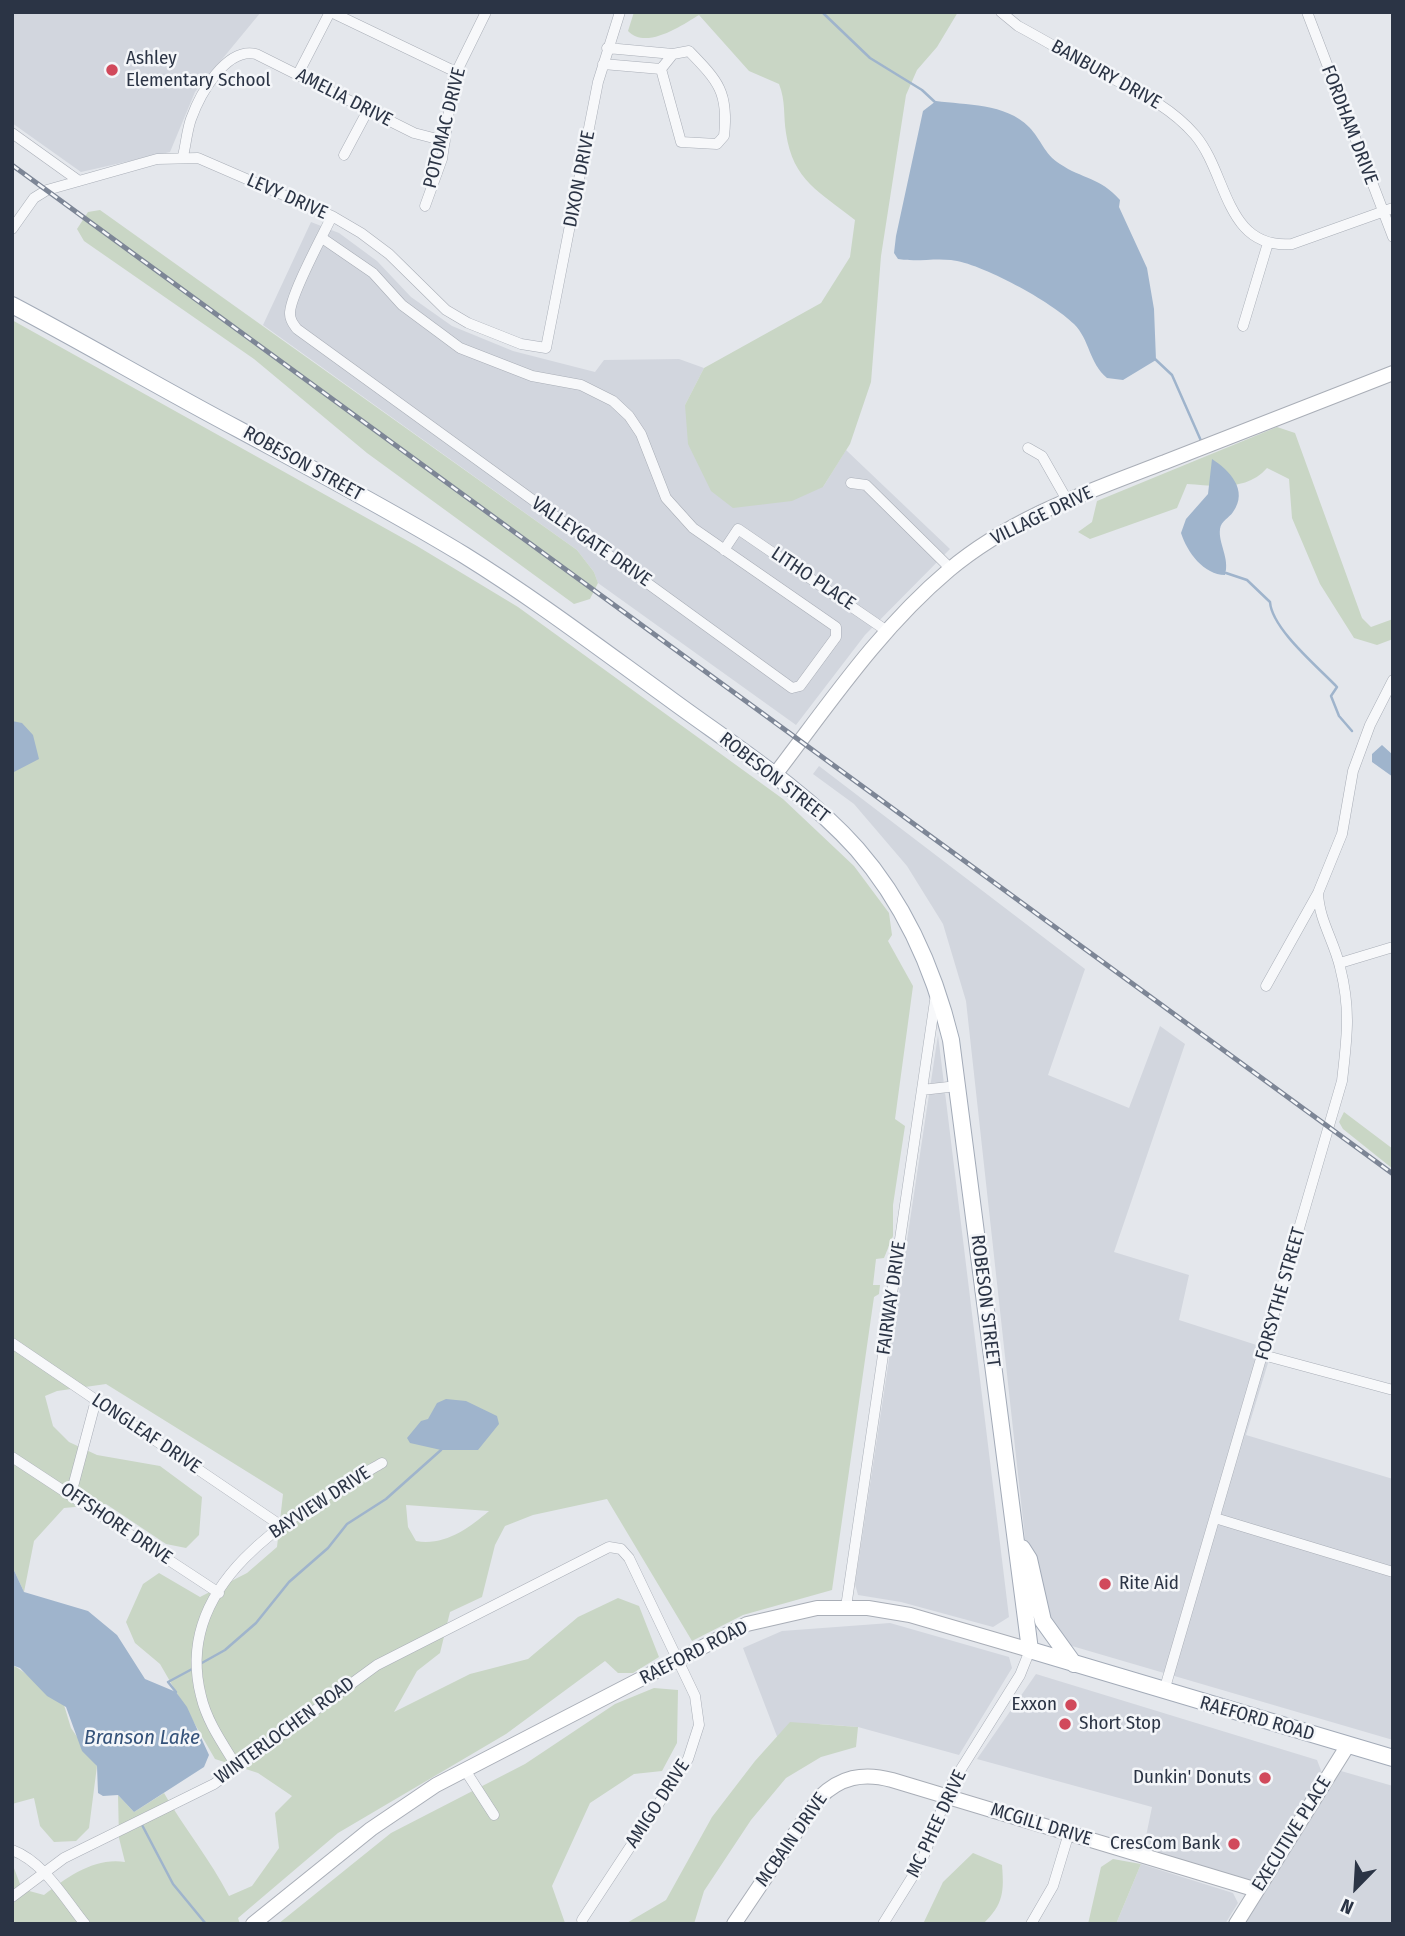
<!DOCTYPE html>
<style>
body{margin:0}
#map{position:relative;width:1405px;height:1936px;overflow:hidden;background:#e4e7ec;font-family:"Fira Sans Condensed",sans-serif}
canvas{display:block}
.frame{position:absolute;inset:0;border:14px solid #2b3445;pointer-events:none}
.north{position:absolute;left:1321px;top:1852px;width:70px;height:70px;-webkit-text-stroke:5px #f4f6f9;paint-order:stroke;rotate:204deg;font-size:19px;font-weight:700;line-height:28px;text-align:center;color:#2b3445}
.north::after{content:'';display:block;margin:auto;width:24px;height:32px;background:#2b3445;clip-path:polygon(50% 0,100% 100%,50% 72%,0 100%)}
</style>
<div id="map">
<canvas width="1405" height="1936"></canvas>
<div class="frame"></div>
<div class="north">N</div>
</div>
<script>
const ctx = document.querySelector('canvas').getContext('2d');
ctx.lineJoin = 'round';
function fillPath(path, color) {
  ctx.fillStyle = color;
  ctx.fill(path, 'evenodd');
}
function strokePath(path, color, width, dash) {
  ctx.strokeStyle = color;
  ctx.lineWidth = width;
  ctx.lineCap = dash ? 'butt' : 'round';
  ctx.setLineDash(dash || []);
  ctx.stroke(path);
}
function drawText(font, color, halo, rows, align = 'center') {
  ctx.font = font + ' "Fira Sans Condensed",sans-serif';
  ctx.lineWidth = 5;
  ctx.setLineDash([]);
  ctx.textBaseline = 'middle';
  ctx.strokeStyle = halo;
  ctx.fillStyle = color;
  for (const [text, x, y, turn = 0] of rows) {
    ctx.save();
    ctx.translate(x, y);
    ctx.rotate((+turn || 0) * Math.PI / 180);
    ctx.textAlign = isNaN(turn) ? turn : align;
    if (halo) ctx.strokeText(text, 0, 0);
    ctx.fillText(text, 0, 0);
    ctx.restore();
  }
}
fillPath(new Path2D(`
 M12 12H261L195 92 170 152 81 172 12 123Z
 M311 222 339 233 377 261 411 297 452 326 513 351 595 372 604 360 679 359 704 368 685 405 823 487 846 450 950 549 865 635 796 725 598 583 594 572 577 550 263 325Z
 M819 766 1085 969 1048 1075 1129 1108 1160 1026 1185 1044 1114 1252 1189 1275 1179 1320 1272 1350 1246 1435 1393 1479V1740L1048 1639 1033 1611 966 1001 943 924 907 866 854 804 813 774Z
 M938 1035 1009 1617 993 1627 901 1602 858 1595 855 1584Z
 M890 1623 1009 1657 1012 1668 959 1755 858 1727 820 1724 788 1765 743 1648 782 1631Z
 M1036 1674 1317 1760 1322 1773 1258 1877 1247 1881 1143 1851 1152 1807 977 1759Z
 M1341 1771 1393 1786V1924H1245Z
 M1141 1864 1233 1893 1238 1903 1225 1924H1116Z`), '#d2d6de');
fillPath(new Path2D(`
 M634 12H958L937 47 917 70 906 95 881 256 871 382 850 444 823 487 792 501 733 508 711 491 688 444 685 405 704 368 821 303 850 257 855 220C820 192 793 181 786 133 783 115 786 102 779 84L749 71 699 15C681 26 646 50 628 31Z
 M100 210 577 550 594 572 598 583 590 599 574 604 367 453 254 359 84 241 77 229 88 212Z
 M12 320 417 546 518 607 783 799 854 866 889 913 892 935 888 941 913 986 895 1119 905 1126 893 1205V1236L884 1258 876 1259 873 1285H880L879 1294 874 1297 832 1590 743 1615 692 1641 607 1499 533 1515 505 1526 495 1545 482 1597 450 1612 440 1653 417 1671 394 1712 470 1674 528 1659 578 1617 618 1598 639 1606 659 1657 633 1673H618L605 1661 506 1734 338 1833 238 1918 240 1924H12V1863L22 1889 44 1895C67 1877 95 1857 125 1862L119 1838 118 1795 134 1812 164 1793C184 1828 210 1859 229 1896L252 1886 279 1848 275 1813 292 1796 258 1773 215 1759 160 1664 135 1643 126 1622 143 1584 159 1573 200 1597 247 1573 277 1547 283 1494 106 1384 57 1391 45 1396 53 1426 69 1442 97 1455 160 1466 202 1497 199 1535 186 1548 166 1544 106 1504 64 1508 34 1541 24 1592 12 1566ZM406 1505 489 1511C468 1529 444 1546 416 1541L408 1527Z
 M1277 427 1295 433 1362 618 1371 627 1393 619V639L1377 645 1354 638 1320 584 1292 518 1289 479 1267 468C1247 491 1216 486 1187 484L1177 508 1090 539 1078 532 1092 522 1097 501Z
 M1344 1112 1393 1149V1169L1343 1129 1339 1122Z
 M12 1665C32 1674 44 1695 64 1705L71 1728 97 1766 89 1828 76 1841 54 1842 40 1826 34 1798 12 1804Z
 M654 1688 678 1690 677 1743 662 1771 634 1774 590 1803 552 1886 565 1923 570 1924H278L391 1833 525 1764 615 1704Z
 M790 1722 858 1727 856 1747 821 1757 786 1778 751 1820 704 1891 694 1924H625L666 1900 712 1817 755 1761Z
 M973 1853 1002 1865C1004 1891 1004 1904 983 1924H923L943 1882Z
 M1113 1859 1141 1864 1116 1924H1088L1101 1867Z`), '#c9d6c5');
fillPath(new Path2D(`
 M936 101C965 105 1006 103 1029 127 1041 139 1044 154 1060 164 1082 179 1100 177 1120 200L1119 207 1147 268 1154 309 1156 360 1123 380 1107 378C1089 363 1090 340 1074 324 1052 302 981 263 951 260 934 258 915 262 898 259L894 253 896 236 923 111Z
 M1212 459C1229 470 1249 490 1233 512 1229 518 1221 521 1220 529 1218 543 1230 558 1225 575 1204 575 1187 552 1181 533L1186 519 1208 494Z
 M12 721 22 723 33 735 39 759 12 773Z
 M1382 745 1393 755V777L1372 762V754Z
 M446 1399 466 1401 497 1416 499 1424 478 1450H441L410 1443 407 1438 421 1421 428 1419 437 1403Z
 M12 1566 24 1592 88 1611 117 1635 145 1679 176 1692 187 1707 209 1755 204 1767 134 1812 118 1795 103 1796 98 1793 97 1766 82 1751 66 1707 47 1696 20 1668 12 1665Z`), '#9fb4cc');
strokePath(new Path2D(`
 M822 12 870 58 922 90 936 103
 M1155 359 1172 375 1202 443
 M1226 573 1247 580 1270 602C1272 629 1318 667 1337 687L1331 696 1339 716 1352 731
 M200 1664 225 1650 256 1623 289 1582 328 1548 347 1524 386 1499 441 1450
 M176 1692 168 1682 194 1668
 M141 1823 173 1884 206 1924`), '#9fb4cc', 2.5);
const street = new Path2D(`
 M331 12 456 72
 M1001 12 1018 26C1046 41 1074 58 1102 73 1136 91 1169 105 1195 135 1228 174 1225 250 1292 244L1393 208
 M1307 12 1393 237
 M607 48 673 54 689 51C718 81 729 92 724 136L717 144 681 142 661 69 673 54
 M603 64 661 69
 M298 74 330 12
 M12 133 79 181
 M344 155 368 110
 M183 156C186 144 187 130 191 119 200 94 226 47 256 54L414 133 445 141
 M425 206 442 159 454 77 486 12
 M12 229 34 198 47 190 157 159 198 158 332 216 361 233 389 254 446 310 468 323 521 344 546 348 598 82 620 12
 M322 238 373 273 402 305 460 348 532 376 581 385 613 401 629 416 641 434 666 498 693 528 836 627V637L800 686 792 688 297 329C294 325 290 321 290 314 289 297 323 235 332 216
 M1243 326 1268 243
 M1028 448 1042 456 1067 500
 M851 483 866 485 951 569
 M724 550 738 529 887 631
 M1340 963 1393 947
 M1266 986 1318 893 1342 834 1353 771 1370 725 1393 680
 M922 1090 957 1086
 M12 1343 280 1525
 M1263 1355 1393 1390
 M12 1457 219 1593
 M71 1494 96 1400
 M1215 1518 1393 1572
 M846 1607 936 994
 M1164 1691 1342 1081C1347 1037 1351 1010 1340 967 1334 941 1319 920 1318 893
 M237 1767C223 1744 207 1722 201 1696 171 1579 299 1511 382 1463
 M465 1770 494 1815
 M12 1850C44 1862 64 1898 85 1924
 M12 1897 64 1858 214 1784 377 1665 609 1547 621 1549 629 1558 695 1696 699 1725 688 1759 582 1920
 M883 1924 921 1863 951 1785 1020 1675 1030 1650
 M1031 1924 1053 1886 1069 1833`);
const secondary = new Path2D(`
 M774 776C829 704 879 629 949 570 1012 517 1090 491 1165 462 1241 432 1317 402 1393 373
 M253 1924 371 1829 436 1785 747 1624 817 1608H868L910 1615 1030 1650
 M734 1924 819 1798C840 1777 863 1772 892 1780L1257 1890
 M1236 1924 1348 1745`);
const primary = new Path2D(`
 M12 305C88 345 162 389 238 429 314 470 390 510 464 555 535 599 602 650 670 699 734 746 804 790 857 849 905 904 934 970 951 1040L1030 1650 1393 1758
 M1022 1548 1029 1559 1043 1621 1074 1664`);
strokePath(street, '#a9aeb7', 11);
strokePath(secondary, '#a9aeb7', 16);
strokePath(primary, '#a3abb8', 18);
strokePath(street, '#f7f8fa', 10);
strokePath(secondary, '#fff', 14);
strokePath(primary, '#fff', 16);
const rail = new Path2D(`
 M12 165 1393 1174`);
strokePath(rail, '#7d8696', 5);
strokePath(rail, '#f4f6f9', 2.5, [8]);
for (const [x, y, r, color] of [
 [112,70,7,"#d1495b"],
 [1105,1584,7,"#d1495b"],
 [1071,1705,7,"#d1495b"],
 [1065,1724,7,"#d1495b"],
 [1265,1778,7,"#d1495b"],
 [1234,1844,7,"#d1495b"]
]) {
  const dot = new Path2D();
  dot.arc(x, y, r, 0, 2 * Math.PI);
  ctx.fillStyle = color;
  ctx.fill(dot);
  strokePath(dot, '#f4f6f9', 2.5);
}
drawText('19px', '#2b3445', '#f4f6f9', [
 ["Ashley",126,59],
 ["Elementary School",126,81],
 ["Rite Aid",1119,1584],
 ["Exxon",1057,1705,"right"],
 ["Short Stop",1079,1724],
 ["Dunkin' Donuts",1251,1778,"right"],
 ["CresCom Bank",1220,1844,"right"]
], 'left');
drawText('19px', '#2b3445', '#f4f6f9', [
 ["BANBURY DRIVE",1106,75,29],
 ["AMELIA DRIVE",344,98,27],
 ["FORDHAM DRIVE",1349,125,69],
 ["POTOMAC DRIVE",445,128,-76],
 ["DIXON DRIVE",580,179,-79],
 ["LEVY DRIVE",287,197,24],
 ["ROBESON STREET",303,464,29],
 ["VILLAGE DRIVE",1042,516,-26],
 ["VALLEYGATE DRIVE",591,542,35],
 ["LITHO PLACE",813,579,34],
 ["ROBESON STREET",774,778,38],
 ["FORSYTHE STREET",1281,1294,-74],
 ["FAIRWAY DRIVE",892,1298,-82],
 ["ROBESON STREET",985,1301,83],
 ["LONGLEAF DRIVE",146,1434,34],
 ["BAYVIEW DRIVE",320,1503,-33],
 ["OFFSHORE DRIVE",116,1524,34],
 ["RAEFORD ROAD",694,1653,-27],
 ["RAEFORD ROAD",1257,1719,16],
 ["WINTERLOCHEN ROAD",285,1731,-36],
 ["AMIGO DRIVE",658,1804,-57],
 ["MC PHEE DRIVE",937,1824,-65],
 ["MCGILL DRIVE",1041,1825,17],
 ["EXECUTIVE PLACE",1292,1834,-58],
 ["MCBAIN DRIVE",792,1840,-55]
]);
drawText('italic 21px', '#34527a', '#f4f6f9', [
 ["Branson Lake",142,1738]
]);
</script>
